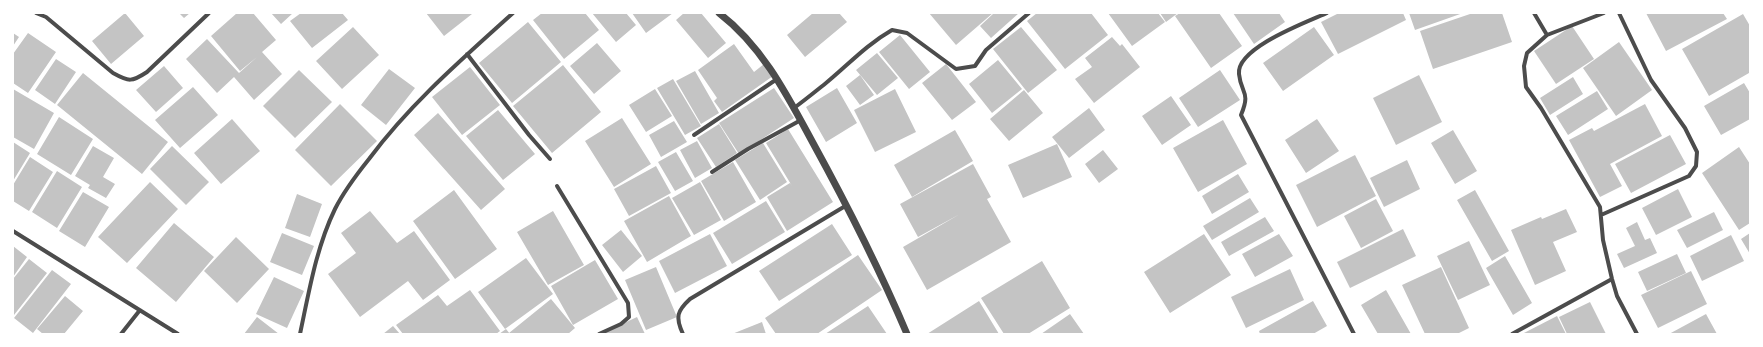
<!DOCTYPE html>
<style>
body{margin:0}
#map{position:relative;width:1763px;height:347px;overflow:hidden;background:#fff;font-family:"Libre Baskerville",serif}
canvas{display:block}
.frame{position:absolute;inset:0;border:14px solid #fff;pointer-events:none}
</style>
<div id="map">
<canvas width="1763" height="347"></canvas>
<div class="frame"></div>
</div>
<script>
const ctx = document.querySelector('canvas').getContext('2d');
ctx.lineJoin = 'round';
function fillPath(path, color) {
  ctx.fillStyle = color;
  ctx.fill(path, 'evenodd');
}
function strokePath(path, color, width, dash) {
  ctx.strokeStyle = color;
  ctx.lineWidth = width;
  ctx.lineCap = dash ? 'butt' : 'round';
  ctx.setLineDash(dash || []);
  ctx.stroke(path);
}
fillPath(new Path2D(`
 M125 13 144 36 111 64 92 41Z
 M179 13H190L184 18Z
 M237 13H253L276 40 262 52 282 74 254 100 234 77 217 93 186 59 207 39 239 73 257 57 240 71 211 36Z
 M271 13H293L281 24Z
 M301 13H342L348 20 312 48 290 21Z
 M426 13H471L472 14 444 36Z
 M542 13H585L599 30 564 59 533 20Z
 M592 13H626L636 25 616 42Z
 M632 13H673L646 33Z
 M684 13H701L726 43 708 58 676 20Z
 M813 13H839L847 22 805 57 787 35Z
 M929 13H993L956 45Z
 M994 13H1019L991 38 980 26Z
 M1037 13H1091L1108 35 1065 69 1027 21Z
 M1108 13H1158L1165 22 1132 46Z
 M1160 13H1178L1166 22Z
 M1180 13H1219L1242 46 1211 68 1175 16Z
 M1233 13H1279L1285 22 1254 44Z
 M1339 13H1403L1406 20 1338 54 1321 22Z
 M1409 13H1463L1415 30Z
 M1473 13H1502L1512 42 1433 69 1420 31Z
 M1646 13H1723L1727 19 1666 51Z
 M1743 14 1750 26V75L1749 73 1709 96 1682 49Z
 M528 22 561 62 512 103 479 63Z
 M1572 26 1594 59 1556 84 1534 51Z
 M353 27 379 55 342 89 316 61Z
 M1021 27 1057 70 1028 93 993 49Z
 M1314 27 1334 55 1283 91 1263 63Z
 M13 33 19 37 13 46Z
 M28 33 56 52 28 93 13 83V54Z
 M900 35 930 72 909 89 879 52Z
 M1112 37 1120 46 1122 44 1140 67 1094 103 1075 79 1092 67 1085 58Z
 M1619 42 1652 90 1616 116 1583 68Z
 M597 43 621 71 594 94 570 66Z
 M734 44 754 72 764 64 773 76 722 112 714 101 717 98 698 70Z
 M877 53 898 78 877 95 856 70Z
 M56 59 76 72 55 104 35 90Z
 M998 60 1022 89 992 113 969 84Z
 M946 64 976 102 952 120 922 83Z
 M563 65 601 112 552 153 513 106Z
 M164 66 183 88 156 112 136 90Z
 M470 67 500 105 462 135 432 97Z
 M389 69 415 88 386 125 361 105Z
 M299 70 332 102 295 138 263 106Z
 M1220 70 1240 100 1198 127 1179 98Z
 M695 71 719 113 701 124 676 81Z
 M83 73 168 142 142 174 57 105Z
 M860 75 874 95 860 105 846 86Z
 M1419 75 1442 122 1396 145 1373 98Z
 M1573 77 1583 94 1550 115 1540 98Z
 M673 79 701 126 685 135 657 88Z
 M1744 83 1750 93V119L1721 135 1704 106Z
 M193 87 218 115 180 148 155 120Z
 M774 88 794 118 739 154 719 123Z
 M837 88 857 123 826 142 806 107Z
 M13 89 54 113 34 149 13 137Z
 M655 89 672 116 646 132 629 105Z
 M895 89 916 132 875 152 854 110Z
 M1024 90 1043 113 1009 141 990 119Z
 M1597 91 1608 109 1568 135 1556 116Z
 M1171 96 1191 125 1162 145 1142 116Z
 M340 104 377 141 331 186 295 150Z
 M1645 104 1662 136 1610 164 1622 186 1600 197 1569 140 1592 128 1594 131Z
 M1089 108 1105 130 1069 158 1052 137Z
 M498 110 535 154 503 180 466 136Z
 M438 113 505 189 481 210 414 135Z
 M59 117 93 139 71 175 37 154Z
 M622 118 651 164 614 187 585 141Z
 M232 119 260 151 221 184 194 153Z
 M1317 119 1339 151 1306 173 1285 140Z
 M1223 120 1247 164 1198 192 1173 148Z
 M674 121 687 142 661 157 649 135Z
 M719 124 737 153 716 167 697 138Z
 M788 129 833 202 787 231 767 197 790 183 792 186 766 143Z
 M955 130 973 161 912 197 894 165Z
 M1453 130 1477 171 1455 184 1431 143Z
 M1670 135 1686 164 1631 193 1615 164Z
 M697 141 712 168 695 178 680 150Z
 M13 142 30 153 13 181Z
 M763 143 787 182 760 200 735 160Z
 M1057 144 1072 177 1023 198 1008 165Z
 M93 146 114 158 103 177 115 184 106 198 88 188 90 185 75 176Z
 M172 146 209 182 186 205 150 169Z
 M1739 147 1750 164V223L1739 230 1702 173Z
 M1103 150 1118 169 1099 183 1085 164Z
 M676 152 693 181 675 191 658 162Z
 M1355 155 1376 196 1317 227 1296 185Z
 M30 157 53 172 29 211 13 201V185Z
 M1407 160 1420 189 1384 207 1370 178Z
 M733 162 756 202 724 221 701 181Z
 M973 164 991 197 987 199 1011 242 927 290 903 247 960 214 918 237 900 204Z
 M656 166 671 193 629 216 614 189Z
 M57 171 82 187 57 228 32 212Z
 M1238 174 1249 192 1212 214 1202 196Z
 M150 182 178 209 127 263 98 237Z
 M700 182 721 220 694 235 672 198Z
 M1678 189 1692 217 1656 235 1642 208Z
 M454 190 497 249 455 279 413 221Z
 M1475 190 1509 251 1492 261 1457 200Z
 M83 192 109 207 85 247 59 231Z
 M297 194 322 204 310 237 285 228Z
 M669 196 691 236 647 262 624 221Z
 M1250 198 1259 212 1212 240 1203 226Z
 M1376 199 1393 231 1361 248 1344 216Z
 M766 201 785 232 732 264 713 233Z
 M1566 209 1577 232 1553 242 1566 271 1535 285 1511 230 1541 217 1542 219Z
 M370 211 397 243 414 231 450 280 423 300 408 281 360 317 328 274 356 253 341 233Z
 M553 211 584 265 548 285 517 232Z
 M1714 212 1723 230 1687 248 1677 230Z
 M1265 217 1274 231 1229 256 1221 242Z
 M1637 222 1645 240 1650 238 1657 253 1624 268 1617 254 1635 246 1626 228Z
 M174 223 214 257 176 302 136 268Z
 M832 224 852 255 779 301 759 271Z
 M1403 229 1416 256 1350 288 1337 262Z
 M621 230 642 256 623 272 602 245Z
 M282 233 314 246 302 275 270 262Z
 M1750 233V254L1741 239Z
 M710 234 727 266 675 293 659 261Z
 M1204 234 1231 275 1170 313 1144 272Z
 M1279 234 1293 256 1255 277 1242 254Z
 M1731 235 1744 261 1702 281 1690 256Z
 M236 237 269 269 237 303 204 271Z
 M1469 241 1490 285 1458 300 1437 256Z
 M13 246 27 257 13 277Z
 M1677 254 1686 273 1647 291 1638 272Z
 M858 255 882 290 817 334H776L765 318Z
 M1505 256 1532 303 1513 315 1486 268Z
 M526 258 553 294 505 329 478 292Z
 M29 259 47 273 14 315 13 279Z
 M595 260 618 299 573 325 551 286Z
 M1042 261 1070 308 1028 334H1004L981 298Z
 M656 267 677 317 646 330 625 280Z
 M1441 267 1469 328 1457 334H1425L1402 285Z
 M1290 269 1304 300 1246 328 1231 297Z
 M52 270 71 284 33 333 14 318Z
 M1691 271 1707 304 1658 328 1641 295Z
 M274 277 304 291 287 328 256 314Z
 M470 290 500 331 496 334H403L396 325 438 295 447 306Z
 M1386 290 1411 334H1378L1361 305Z
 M65 296 83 311 64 334H43L37 329Z
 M551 299 575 328 568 334H510L509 333Z
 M979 301 999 334H927Z
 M1313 301 1327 326 1313 334H1260L1259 331Z
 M1590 302 1606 334H1567L1559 317Z
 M868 306 887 334H825Z
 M1070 314 1084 334H1041Z
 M1706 314 1717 334H1669Z
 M1557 316 1566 334H1522Z
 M257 317 279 334H244Z
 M637 317 645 334H601Z
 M762 322 766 334H732Z
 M393 326 400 334H383Z
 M506 329 510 334H499Z`), '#c4c4c4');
strokePath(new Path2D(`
 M36 13 46 17 113 73C129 82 132 82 147 72L209 13
 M1327 13C1307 22 1236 48 1239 74 1241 94 1251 91 1241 115L1354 334
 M1534 13 1547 35
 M1604 13 1547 35 1527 53 1524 66 1526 87 1541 108 1600 207 1603 240 1612 279 1617 296 1637 334
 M467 54 529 135 550 159
 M794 108C805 100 816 91 826 83 849 64 866 45 892 30L907 33 956 69 975 66 986 50 1029 13
 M694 135 777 79
 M712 172 748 149 801 120
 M557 186 628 303 629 317 621 324 599 334
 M1601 215 1689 176 1696 166 1697 152 1685 128 1651 80 1619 13
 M13 231 178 334
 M121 334 140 310
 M300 334C309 292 316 248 335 209 344 191 357 174 369 159 410 104 462 59 513 13
 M683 334C675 317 677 311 690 299L847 205
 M1512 334 1612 279`), '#4c4c4c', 4);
strokePath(new Path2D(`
 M719 13C763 47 787 95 813 143 847 205 879 268 907 334`), '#4c4c4c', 7);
</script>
